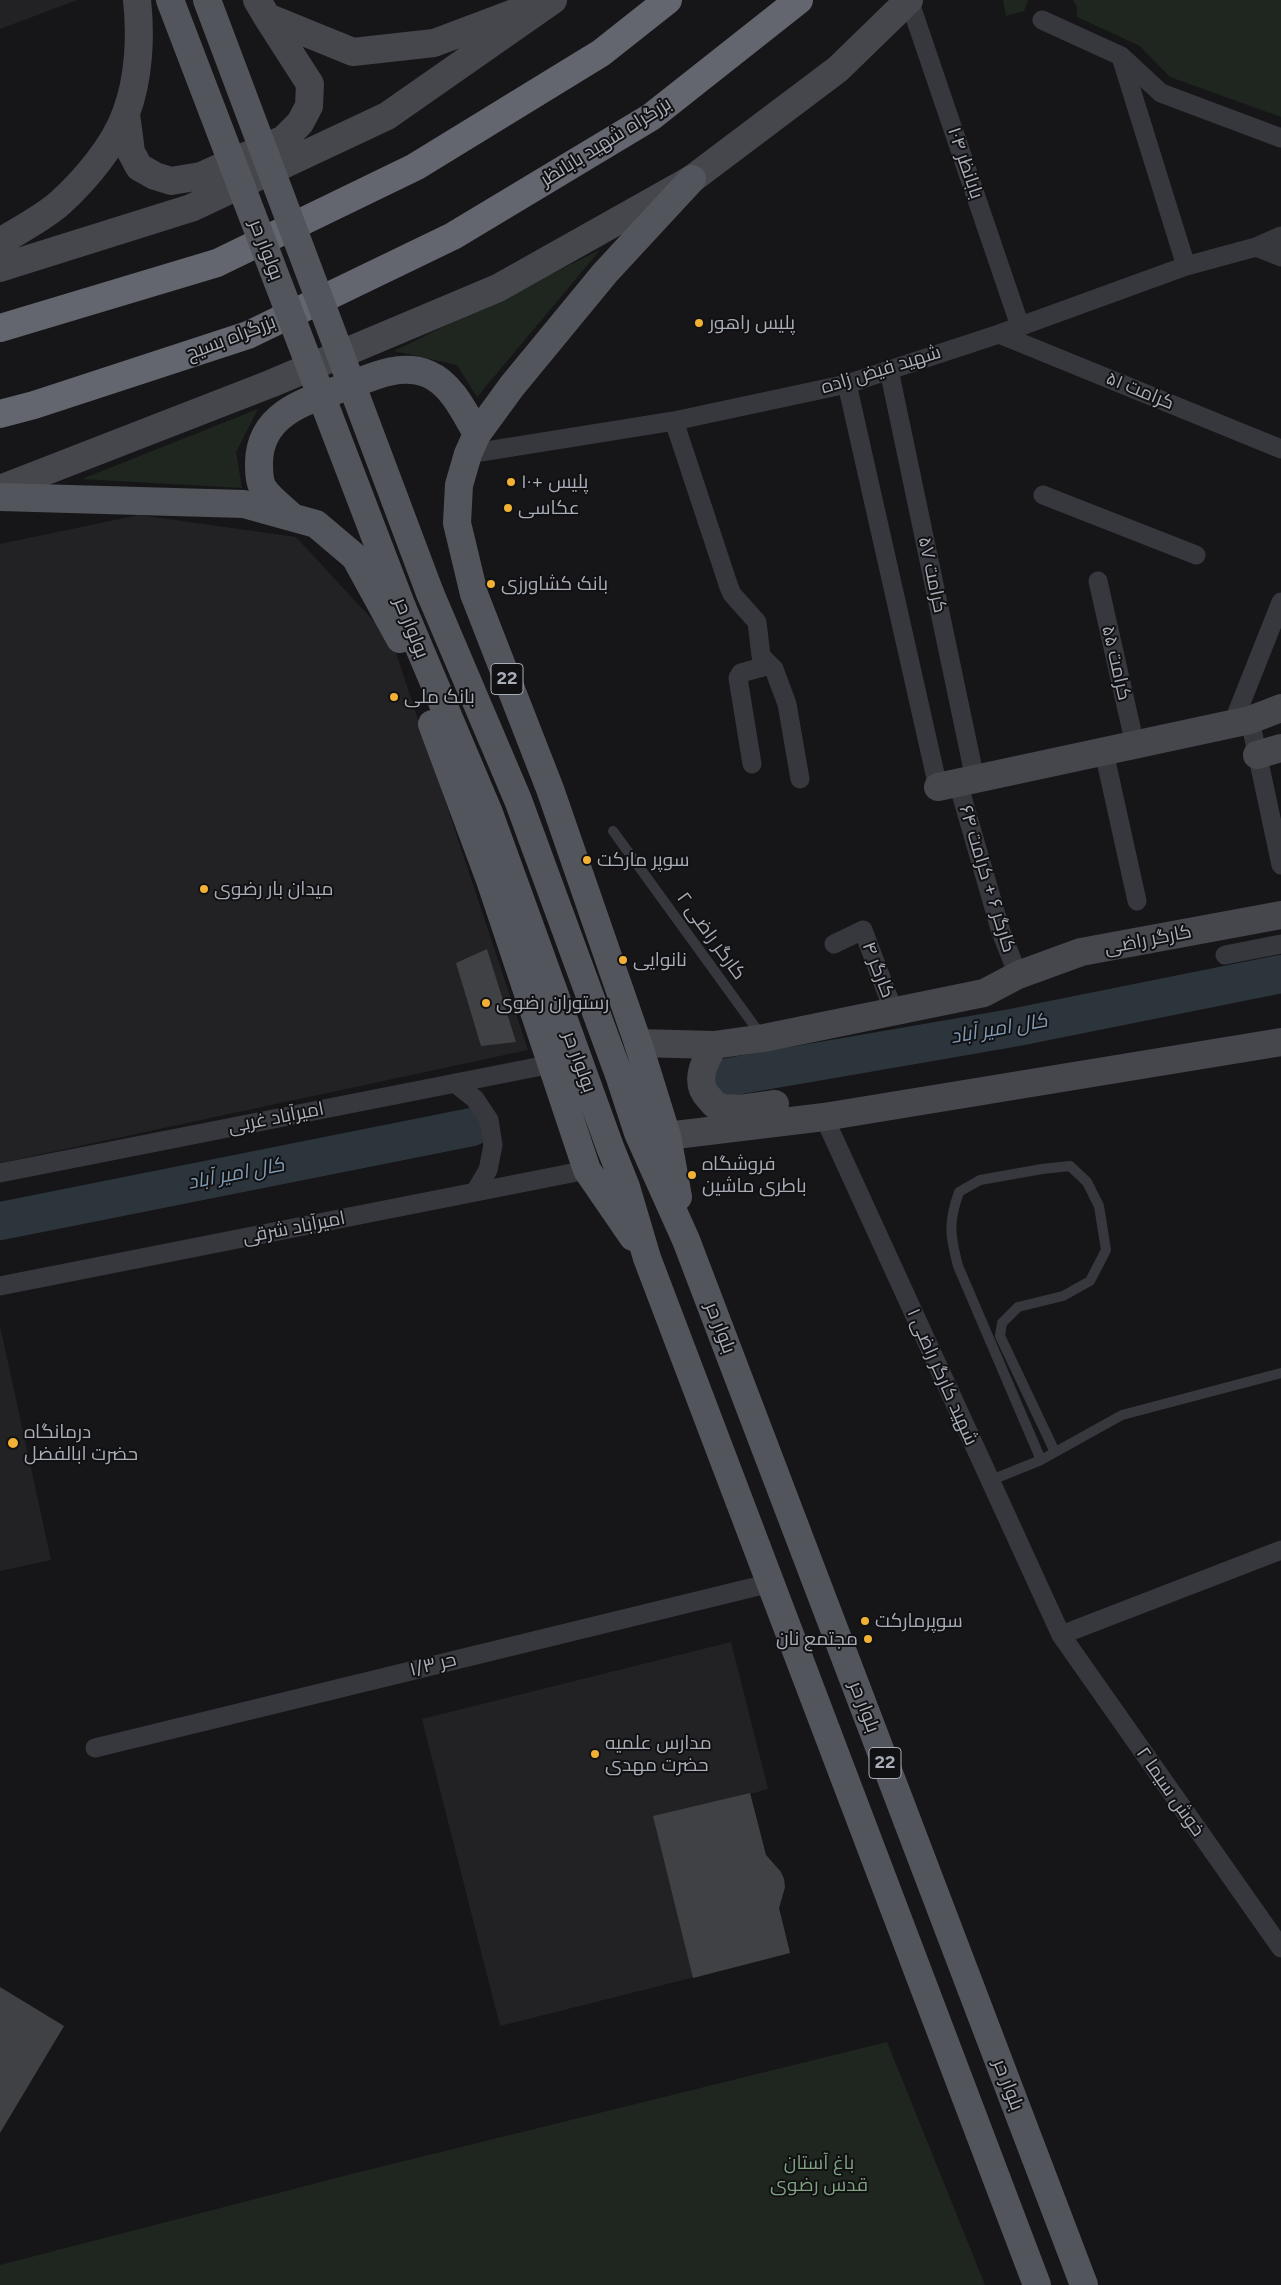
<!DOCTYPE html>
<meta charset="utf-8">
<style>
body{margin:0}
canvas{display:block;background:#161618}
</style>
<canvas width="1281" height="2285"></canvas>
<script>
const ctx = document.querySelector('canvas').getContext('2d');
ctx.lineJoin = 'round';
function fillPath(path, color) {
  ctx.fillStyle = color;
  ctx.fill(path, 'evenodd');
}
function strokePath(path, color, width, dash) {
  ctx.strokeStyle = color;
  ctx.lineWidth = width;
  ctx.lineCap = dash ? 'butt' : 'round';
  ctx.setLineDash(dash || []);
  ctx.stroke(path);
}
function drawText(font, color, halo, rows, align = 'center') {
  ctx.font = font + ' Figtree,Cairo,sans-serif';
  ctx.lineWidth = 4;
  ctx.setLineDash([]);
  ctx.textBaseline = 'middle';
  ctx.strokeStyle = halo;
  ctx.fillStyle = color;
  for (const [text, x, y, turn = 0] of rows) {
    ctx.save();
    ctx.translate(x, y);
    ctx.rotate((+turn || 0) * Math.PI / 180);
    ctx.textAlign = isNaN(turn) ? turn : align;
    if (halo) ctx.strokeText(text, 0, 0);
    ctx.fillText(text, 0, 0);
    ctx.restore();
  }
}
fillPath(new Path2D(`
 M0 0H77L0 29Z
 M139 515 296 537 392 641 528 1050 0 1163V544Z
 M0 1326 51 1560 0 1571Z
 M731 1642 768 1789 750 1794 765 1854 781 1872 784 1879 785 1887 779 1909 790 1953 500 2026 422 1719Z`), '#222225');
fillPath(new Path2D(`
 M1003 0H1028L1024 11 1006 16Z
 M1073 0H1281V117L1170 77 1140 46 1077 17V7Z
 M600 250 477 397 457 365 394 351Z
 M258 409 236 452 242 488 82 479Z
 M887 2042 985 2285H0V2265L352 2174Z`), '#1e261f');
strokePath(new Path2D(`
 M717 1079 1012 1028 1281 974
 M0 1221 472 1127`), '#2c353c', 38);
fillPath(new Path2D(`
 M487 949 516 1042 481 1046 456 963Z
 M750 1793 766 1855 781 1872 784 1879 785 1887 779 1908 790 1953 693 1978 653 1816Z
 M0 1987 64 2026 0 2133Z`), '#404145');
strokePath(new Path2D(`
 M613 831 761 1035
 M1041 1460 958 1266C950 1235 948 1223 959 1192L980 1180 1042 1169 1070 1166 1087 1182 1099 1206 1106 1250 1090 1281 1063 1296 1018 1307 1002 1323 1000 1336 1055 1452
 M989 1481 1041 1460 1122 1415 1281 1373`), '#37383d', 10);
strokePath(new Path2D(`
 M909 0 1020 326
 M1042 20 1121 56 1161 93 1281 138
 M1121 57 1186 266
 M1256 247 1281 257
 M999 334 1281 449
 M889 370 975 779
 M847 384 938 787
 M674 421 729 587 732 594 757 622 761 656 774 669 787 704 800 779
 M468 454 674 421 847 384 999 334 1186 266 1256 247 1281 236
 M1043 495 1196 555
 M1098 581 1135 745
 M1250 720 1281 865
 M1233 723 1281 602
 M1104 752 1137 901
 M752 764 738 678 741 673 770 665
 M958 783 1001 932 1018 975
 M834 944 863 930 894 1012
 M1225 955 1281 944
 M455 1083 475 1099 489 1120 493 1145 488 1170 475 1192
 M824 1117 1061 1635 1281 1948
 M0 1173 552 1064
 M0 1286 587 1170
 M1061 1635 1281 1550
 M95 1748 771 1583`), '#37383d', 19);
strokePath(new Path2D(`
 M257 0 267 17 353 52 434 43 522 10
 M126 114 131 152 139 167 155 176 171 181 201 176 284 139 300 123 309 106 310 84 267 17
 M0 242C19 230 45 217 61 202 85 180 115 145 126 113 139 79 141 36 137 0
 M0 268 191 208 387 116 553 0
 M0 489 270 384 498 288 692 179 838 69 909 0
 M1257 755 1281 748
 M938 787 1250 720 1281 708
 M638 1043 714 1045 764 1038 984 993 1018 975 1081 952 1281 915
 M714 1045C705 1061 693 1082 709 1098 711 1100 714 1105 717 1106 734 1112 758 1106 775 1104
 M667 1136 824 1117 1281 1042`), '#45474d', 28);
strokePath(new Path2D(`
 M0 497 244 504 316 524 355 557 400 639
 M290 515C282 507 269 498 263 488 259 481 259 470 259 462 260 414 305 401 343 388 369 378 400 362 428 374 452 384 465 413 477 434
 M430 593 518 800 619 1075 638 1133 686 1240 1084 2285
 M402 607 489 813 610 1147 626 1187 647 1258 1037 2285
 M432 724 490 880 587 1170 633 1237
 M678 1197 667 1136 638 1043 550 789 474 594 457 523 459 485 468 454 477 434 512 386 605 273 692 179`), '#53555c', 28);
strokePath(new Path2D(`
 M0 328 217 263 415 167 601 53 668 0
 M0 414 34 405 248 335 453 236 651 117 799 0`), '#63666e', 28);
strokePath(new Path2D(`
 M170 0 402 607
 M207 0 430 593`), '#53555c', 28);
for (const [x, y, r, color] of [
 [699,323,5,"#f2b134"],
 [511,482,5,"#f2b134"],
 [508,508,5,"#f2b134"],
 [491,584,5,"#f2b134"],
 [394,697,5,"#f2b134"],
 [587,860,5,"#f2b134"],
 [204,889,5,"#f2b134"],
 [623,960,5,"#f2b134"],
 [486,1003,5,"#f2b134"],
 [692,1175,5,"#f2b134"],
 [13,1443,6,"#f2b134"],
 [865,1621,5,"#f2b134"],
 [868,1639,5,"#f2b134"],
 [595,1754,5,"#f2b134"]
]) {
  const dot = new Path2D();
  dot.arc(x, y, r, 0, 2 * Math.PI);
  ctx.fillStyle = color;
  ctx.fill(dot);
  strokePath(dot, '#111113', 2);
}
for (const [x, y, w] of [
 [507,679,32],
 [885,1763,32]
]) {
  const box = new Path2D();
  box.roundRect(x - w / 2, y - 15.5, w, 31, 4);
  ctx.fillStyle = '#111113';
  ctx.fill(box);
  strokePath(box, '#a8adb8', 1);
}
drawText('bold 18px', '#a8adb8', null, [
 ["22",507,679],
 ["22",885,1763]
]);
drawText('19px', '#a8adb8', '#111113', [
 ["بزرگراه شهید بابانظر",606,142,-32],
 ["بابانظر ۱۰۴",965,163,71],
 ["بولوار حر",266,250,69],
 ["بزرگراه بسیج",231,338,-21],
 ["شهید فیض زاده",881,370,-17],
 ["کرامت ۵۱",1140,391,22],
 ["کرامت ۵۷",932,575,78],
 ["بولوار حر",411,628,68],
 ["کرامت ۵۵",1116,663,77],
 ["کارگر ۶ + کرامت ۶۴",987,879,73],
 ["کارگر راضی ۲",711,936,54],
 ["کارگر راضی",1148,940,-11],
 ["کارگر ۴",878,970,69],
 ["بولوار حر",579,1062,70],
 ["امیرآباد غربی",276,1118,-11],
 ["امیرآباد شرقی",294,1228,-11],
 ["بلوار حر",720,1328,69],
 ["شهید کارگر راضی ۱",942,1377,66],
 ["حر ۱/۳",433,1665,-14],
 ["بلوار حر",864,1707,69],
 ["خوش سیما ۲",1170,1792,55],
 ["بلوار حر",1008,2085,69]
]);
drawText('19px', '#a8adb8', '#111113', [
 ["پلیس راهور",709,323],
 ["پلیس +۱۰",521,482],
 ["عکاسی",518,508],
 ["بانک کشاورزی",501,584],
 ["بانک ملی",404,697],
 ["سوپر مارکت",597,860],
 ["میدان بار رضوی",214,889],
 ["نانوایی",633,960],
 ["رستوران رضوی",496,1003],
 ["فروشگاه",702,1164],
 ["باطری ماشین",702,1186],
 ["درمانگاه",24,1432],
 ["حضرت ابالفضل",24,1454],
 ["سوپرمارکت",875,1621],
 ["مجتمع نان",858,1639,"right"],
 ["مدارس علمیه",605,1743],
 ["حضرت مهدی",605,1765]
], 'left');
drawText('19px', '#7fa381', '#111113', [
 ["باغ آستان",819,2163],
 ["قدس رضوی",819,2185]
]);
drawText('italic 20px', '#7f9bb3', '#111113', [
 ["کال امیر آباد",999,1029,-10],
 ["کال امیر آباد",236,1174,-11]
]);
</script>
